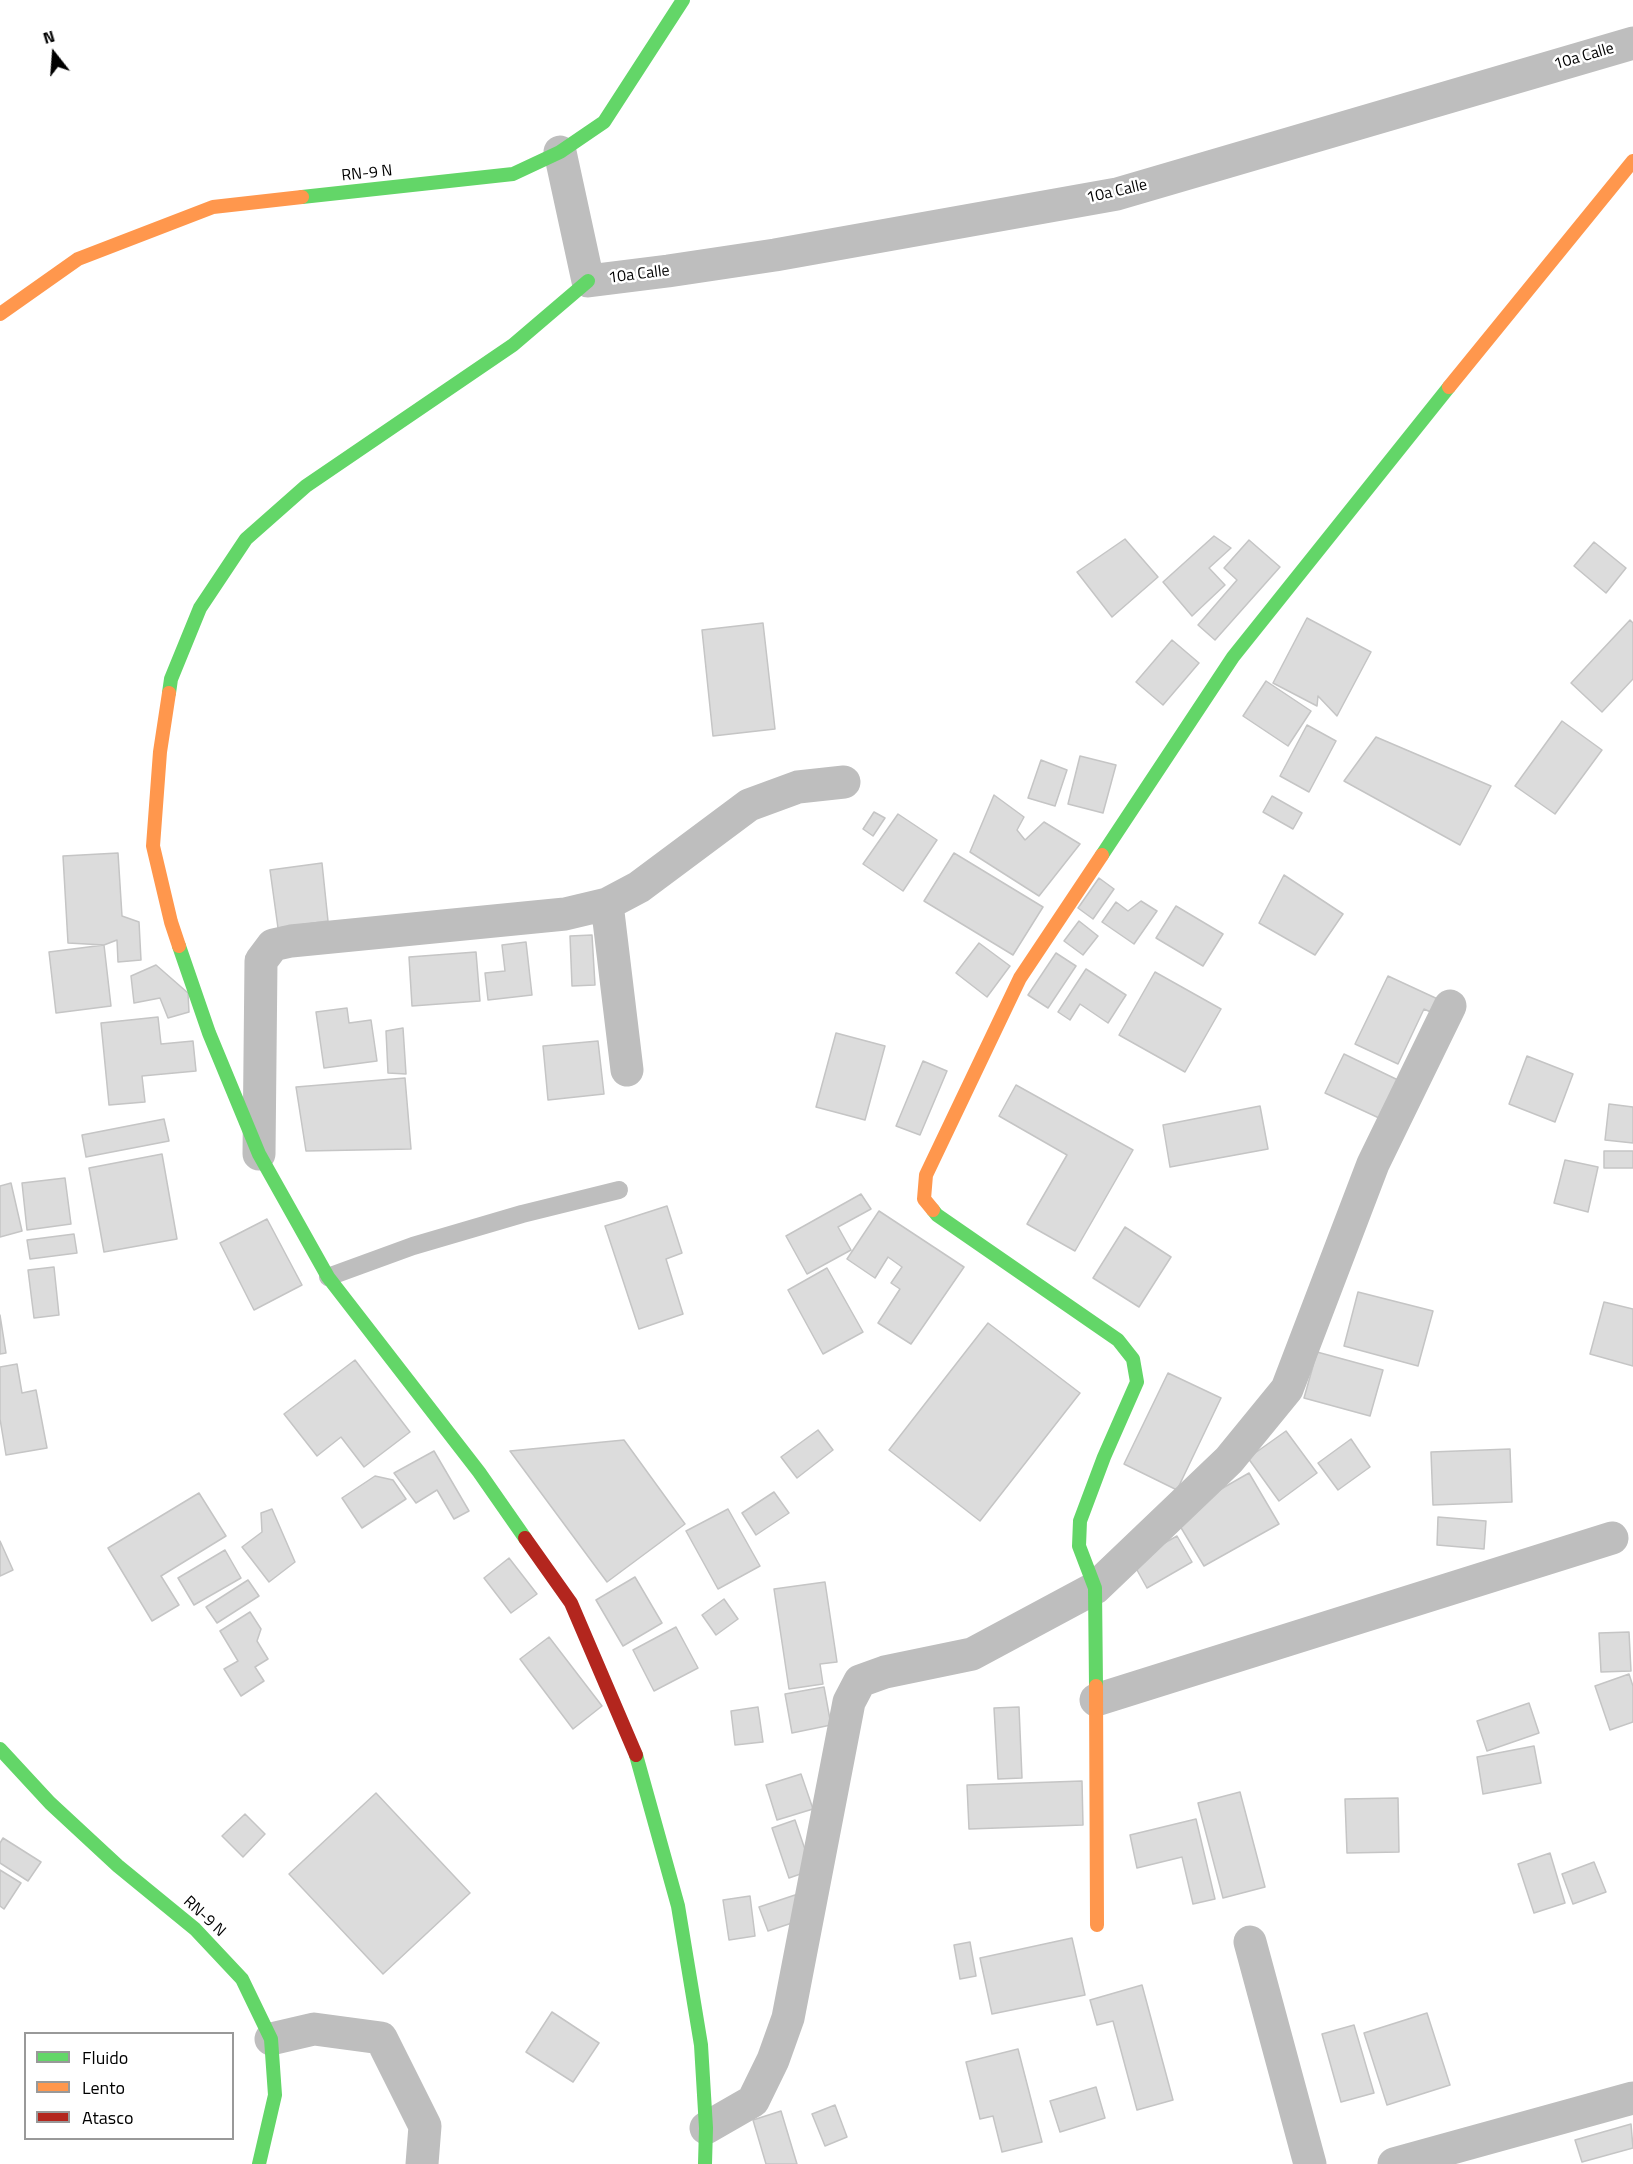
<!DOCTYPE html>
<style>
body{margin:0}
#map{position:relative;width:1633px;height:2164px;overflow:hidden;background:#fff;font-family:"Titillium Web",sans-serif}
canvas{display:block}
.legend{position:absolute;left:24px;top:2032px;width:210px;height:108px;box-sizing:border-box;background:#fff;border:2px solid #999;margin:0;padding:8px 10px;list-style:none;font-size:18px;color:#000}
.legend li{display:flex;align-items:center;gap:12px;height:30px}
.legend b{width:30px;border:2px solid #999}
.north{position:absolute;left:24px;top:24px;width:60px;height:60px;-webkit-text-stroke:4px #fff;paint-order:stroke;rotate:343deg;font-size:16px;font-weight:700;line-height:24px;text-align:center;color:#000}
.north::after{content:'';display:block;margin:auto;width:21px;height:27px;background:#000;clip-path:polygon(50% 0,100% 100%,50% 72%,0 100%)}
</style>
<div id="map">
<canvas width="1633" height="2164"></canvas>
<ul class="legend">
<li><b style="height:8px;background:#63d668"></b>Fluido</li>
<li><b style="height:8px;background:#ff974d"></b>Lento</li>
<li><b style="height:8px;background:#b3261e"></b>Atasco</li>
</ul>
<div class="north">N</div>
</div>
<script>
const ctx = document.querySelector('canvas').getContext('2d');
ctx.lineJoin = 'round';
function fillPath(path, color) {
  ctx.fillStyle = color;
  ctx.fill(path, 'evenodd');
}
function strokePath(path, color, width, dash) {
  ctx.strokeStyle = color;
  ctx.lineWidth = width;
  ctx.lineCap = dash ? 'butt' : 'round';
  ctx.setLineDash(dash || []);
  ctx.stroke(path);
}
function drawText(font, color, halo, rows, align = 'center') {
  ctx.font = font + ' "Titillium Web",sans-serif';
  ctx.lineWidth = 5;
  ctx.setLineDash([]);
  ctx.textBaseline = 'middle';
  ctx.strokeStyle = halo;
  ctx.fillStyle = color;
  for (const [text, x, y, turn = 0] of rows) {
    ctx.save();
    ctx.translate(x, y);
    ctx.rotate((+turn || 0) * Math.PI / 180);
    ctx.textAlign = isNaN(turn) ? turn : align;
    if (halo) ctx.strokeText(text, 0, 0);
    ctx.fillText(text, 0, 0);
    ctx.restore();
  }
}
const building = new Path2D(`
 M1214 536 1231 548 1209 568 1225 585 1192 616 1163 582Z
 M1125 539 1158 577 1112 617 1077 572Z
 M1249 540 1280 567 1215 640 1198 625 1237 580 1224 568Z
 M1594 542 1626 568 1606 593 1574 566Z
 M1307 618 1371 652 1337 716 1318 696 1317 706 1273 683Z
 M1630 620 1633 623V679L1602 712 1571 683Z
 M763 623 775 729 713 736 702 630Z
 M1172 640 1199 663 1163 705 1136 682Z
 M1266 681 1311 711 1288 746 1243 716Z
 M1562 721 1602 750 1555 814 1515 786Z
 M1307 725 1336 741 1309 792 1280 776Z
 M1376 737 1491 786 1460 845 1344 781Z
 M1080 756 1116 765 1103 813 1068 804Z
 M1041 760 1067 770 1055 806 1028 798Z
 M994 795 1024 817 1017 830 1025 840 1044 822 1080 844 1039 896 970 852Z
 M1272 796 1302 813 1293 829 1263 812Z
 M874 812 885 818 873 836 863 829Z
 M898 814 937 840 903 891 863 864Z
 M118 853 122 916 139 922 141 960 118 962 117 940 104 945 68 943 63 856Z
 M954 853 1043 907 1013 955 924 901Z
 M322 863 328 921 278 928 270 870Z
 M1284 875 1343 914 1315 955 1259 923Z
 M1099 878 1114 889 1093 919 1078 908Z
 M1141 901 1157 911 1134 944 1102 922 1116 902 1128 911Z
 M1176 906 1223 934 1203 966 1156 938Z
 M1079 921 1098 936 1083 955 1064 941Z
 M592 935 595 985 572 986 570 936Z
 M526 942 532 995 488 1000 485 973 505 971 502 945Z
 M979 943 1010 966 987 997 956 973Z
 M104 945 111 1006 56 1013 49 952Z
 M476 952 480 1001 412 1006 409 957Z
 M1056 953 1076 966 1048 1008 1028 995Z
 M156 965 188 993 189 1012 168 1018 160 998 134 1003 131 976Z
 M1086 969 1126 995 1108 1023 1080 1004 1070 1020 1058 1012Z
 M1155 972 1221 1009 1185 1072 1119 1035Z
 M1388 976 1442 1001 1435 1014 1424 1009 1398 1064 1355 1044Z
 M347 1008 349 1023 371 1020 377 1061 324 1068 316 1012Z
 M158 1017 161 1044 193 1041 196 1071 142 1076 145 1102 109 1105 101 1023Z
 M403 1028 406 1074 388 1073 386 1031Z
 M836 1033 885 1046 865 1120 816 1107Z
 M598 1041 604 1094 548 1100 543 1046Z
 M1344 1054 1398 1080 1379 1118 1325 1093Z
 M1527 1056 1573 1074 1555 1122 1509 1104Z
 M923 1061 947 1071 920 1135 896 1126Z
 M405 1078 411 1149 306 1151 296 1087Z
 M1016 1085 1133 1150 1075 1251 1027 1224 1067 1155 999 1116Z
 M1609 1104 1633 1107V1143L1605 1140Z
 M1260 1106 1268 1149 1170 1167 1163 1125Z
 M164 1119 169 1141 86 1157 82 1135Z
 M1604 1151H1633V1168H1604Z
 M162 1154 177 1239 104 1252 89 1168Z
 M1565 1160 1598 1167 1588 1212 1554 1203Z
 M65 1178 71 1224 27 1230 22 1183Z
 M11 1183 22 1231 0 1237V1186Z
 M861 1194 871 1209 838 1227 851 1250 807 1274 786 1236Z
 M667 1206 682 1253 666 1259 683 1314 639 1329 605 1226Z
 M879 1211 964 1267 911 1344 878 1323 900 1289 891 1283 902 1267 888 1257 875 1278 847 1259Z
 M267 1219 302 1285 254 1310 220 1243Z
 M1125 1227 1171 1257 1139 1307 1093 1278Z
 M74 1234 77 1253 30 1259 27 1240Z
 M54 1267 59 1315 34 1318 28 1270Z
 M827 1268 863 1332 823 1354 788 1290Z
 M1358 1292 1433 1311 1418 1366 1344 1346Z
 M1604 1302 1633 1309V1366L1590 1354Z
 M0 1315 6 1353 0 1354Z
 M988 1323 1080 1393 980 1521 889 1450Z
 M1317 1352 1383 1370 1370 1416 1304 1398Z
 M355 1360 410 1432 364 1467 341 1437 317 1456 284 1414Z
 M17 1364 22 1393 36 1390 47 1448 6 1455 0 1419V1367Z
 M1168 1373 1221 1398 1177 1490 1124 1464Z
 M818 1430 833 1450 797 1478 781 1457Z
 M1286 1431 1317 1473 1279 1501 1248 1458Z
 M1351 1439 1370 1467 1338 1490 1318 1463Z
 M624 1440 685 1524 607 1582 510 1451Z
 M1510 1449 1512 1502 1433 1505 1431 1452Z
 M434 1451 469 1511 454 1519 437 1490 416 1503 394 1473Z
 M1249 1473 1279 1524 1204 1566 1174 1516Z
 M375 1476 393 1480 406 1499 362 1528 342 1498Z
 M774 1492 789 1513 756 1535 742 1513Z
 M199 1493 226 1536 161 1576 179 1605 152 1621 108 1548Z
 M272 1509 295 1562 269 1582 242 1547 262 1532 261 1513Z
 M728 1509 760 1566 718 1589 686 1531Z
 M1438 1517 1486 1521 1484 1549 1437 1545Z
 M1177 1536 1192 1562 1147 1588 1132 1561Z
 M0 1541 13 1570 0 1576Z
 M225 1550 241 1578 194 1605 178 1578Z
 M509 1558 537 1594 511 1613 484 1578Z
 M635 1577 662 1623 623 1646 596 1600Z
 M248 1580 259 1596 217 1623 206 1607Z
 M825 1582 837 1662 820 1664 823 1684 789 1689 774 1589Z
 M724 1599 738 1619 716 1635 702 1615Z
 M250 1612 261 1629 257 1641 268 1659 255 1667 264 1681 241 1696 224 1669 238 1661 220 1631Z
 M676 1627 698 1668 654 1691 633 1650Z
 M1629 1632 1631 1671 1601 1672 1599 1633Z
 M549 1637 602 1706 573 1729 520 1659Z
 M1629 1674 1633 1686V1722L1610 1730 1595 1686Z
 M824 1687 831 1725 792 1733 785 1694Z
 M1529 1703 1539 1733 1487 1751 1477 1721Z
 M758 1707 763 1742 735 1745 731 1711Z
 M1019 1707 1022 1778 998 1779 994 1708Z
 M1534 1746 1541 1783 1483 1794 1477 1757Z
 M801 1774 813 1809 777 1820 766 1785Z
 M1082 1781 1083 1825 969 1829 967 1785Z
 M1240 1792 1265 1887 1223 1898 1198 1803Z
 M376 1793 470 1893 383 1974 289 1874Z
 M1398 1798 1399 1852 1347 1853 1345 1799Z
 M245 1814 265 1834 243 1857 222 1836Z
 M1196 1819 1215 1899 1193 1904 1182 1857 1137 1868 1130 1835Z
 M795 1820 812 1870 789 1878 772 1828Z
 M3 1838 41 1862 28 1881 0 1863V1843Z
 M1550 1853 1565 1903 1534 1913 1518 1864Z
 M1594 1862 1606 1892 1573 1904 1562 1874Z
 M0 1870 21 1883 4 1909 0 1906Z
 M795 1895 804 1919 768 1931 759 1907Z
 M750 1896 755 1936 729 1940 723 1900Z
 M1072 1938 1085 1995 992 2014 980 1958Z
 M970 1942 976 1976 960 1979 954 1945Z
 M1142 1985 1173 2100 1137 2110 1113 2021 1097 2025 1090 2000Z
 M552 2012 599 2043 573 2082 526 2052Z
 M1427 2013 1450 2085 1387 2105 1364 2033Z
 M1354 2025 1374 2093 1341 2102 1322 2034Z
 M1018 2049 1042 2142 1002 2152 993 2116 980 2119 966 2062Z
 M1096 2087 1105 2118 1060 2132 1050 2101Z
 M835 2105 847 2137 825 2146 812 2114Z
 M781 2111 797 2164H766L753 2120Z
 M1631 2124 1633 2148 1582 2162 1575 2140Z`);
fillPath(building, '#dcdcdc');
strokePath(building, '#c5c5c5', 1.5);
strokePath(new Path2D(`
 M328 1277 413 1246 522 1214 619 1190`), '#bebebe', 18);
strokePath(new Path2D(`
 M560 152 588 281 668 271 775 255 1117 194 1633 43
 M627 1070 607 904 639 887 749 805 798 787 844 782
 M259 1154 261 961 273 945 291 941 565 914 607 904
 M1096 1700 1612 1538
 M1250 1942 1310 2164
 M271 2039 314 2029 381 2038 425 2126 422 2164
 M706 2128 753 2101 773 2060 788 2018 849 1702 860 1681 885 1672 972 1654 1095 1588 1229 1460 1287 1389 1373 1164 1450 1006
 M1394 2164 1633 2098`), '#bebebe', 33);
strokePath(new Path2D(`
 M302 197 513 174 560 152 604 122 683 0
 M169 693 171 679 200 608 246 539 306 486 513 345 588 281
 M1102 855 1233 657 1449 387
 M179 946 209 1033 259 1154 328 1277 479 1472 525 1538
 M933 1210 937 1215 1118 1340 1133 1359 1137 1382 1104 1457 1080 1521 1079 1546 1095 1588 1096 1686
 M0 1749 50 1803 118 1866 195 1929 242 1979 271 2039 275 2095 259 2164
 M636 1755 678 1906 701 2045 706 2128 705 2164`), '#63d668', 14);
strokePath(new Path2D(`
 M0 314 78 259 213 207 302 197
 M1449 387 1633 161
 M169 693 160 752 153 846 171 922 179 946
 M933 1210 924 1199 926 1175 1020 978 1102 855
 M1096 1686 1097 1925`), '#ff974d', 14);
strokePath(new Path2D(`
 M525 1538 571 1603 636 1755`), '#b3261e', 14);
drawText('16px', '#000', '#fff', [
 ["10a Calle",1584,57,-16],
 ["RN-9 N",367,174,-6],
 ["10a Calle",1117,192,-13],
 ["10a Calle",639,275,-7],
 ["RN-9 N",204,1917,43]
]);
</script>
